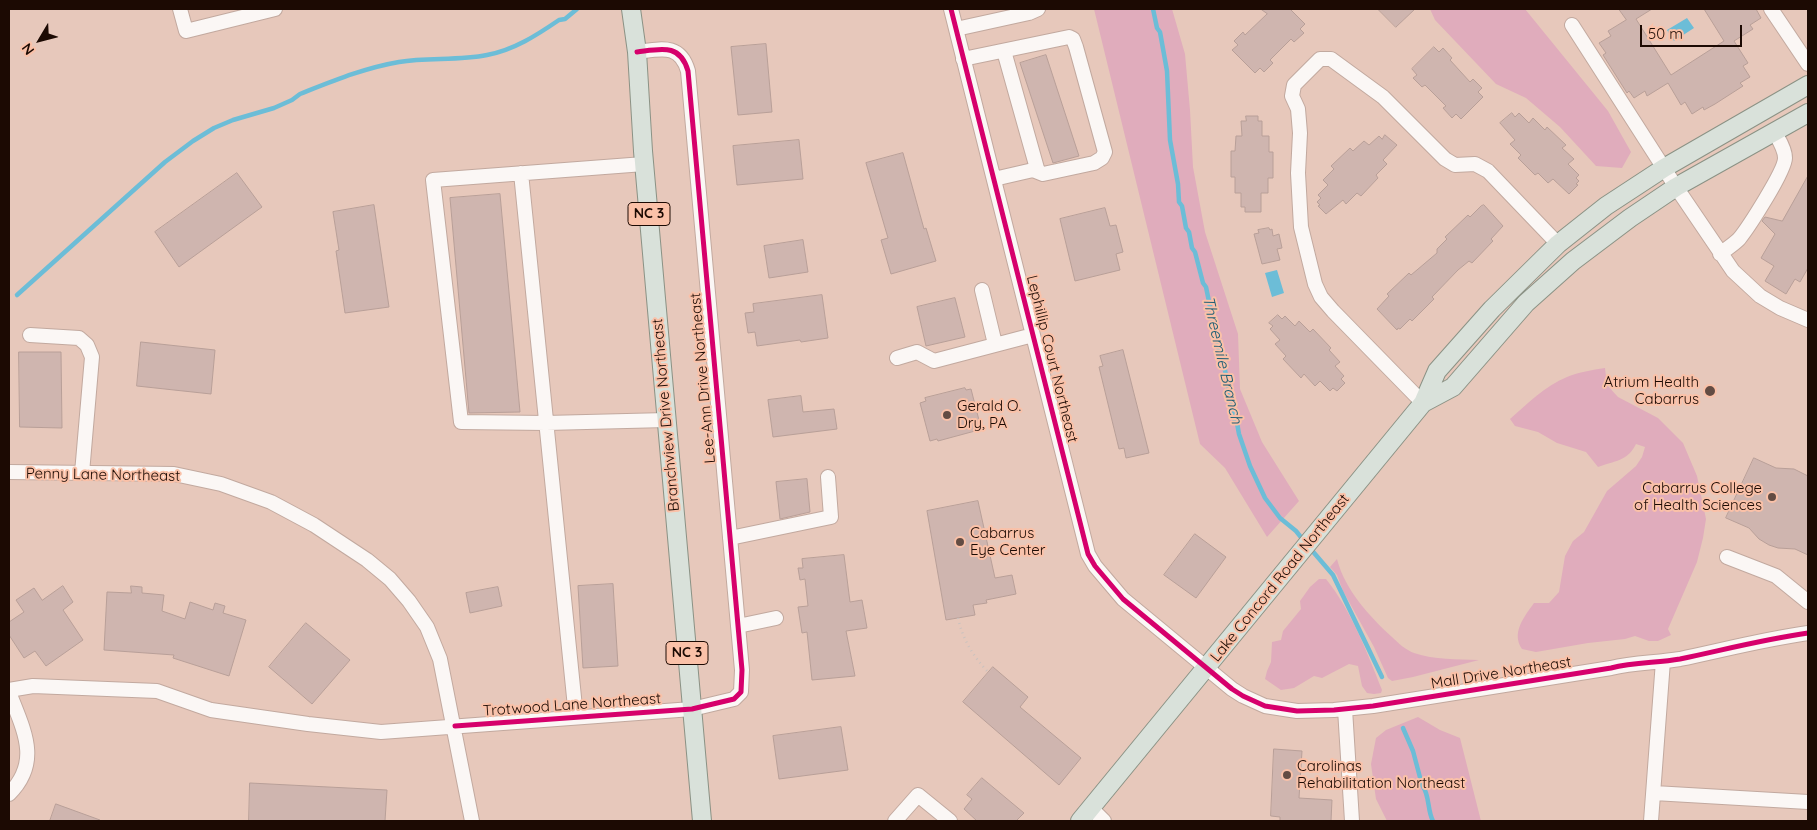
<!DOCTYPE html>
<style>
body{margin:0}
#map{position:relative;width:1817px;height:830px;overflow:hidden;background:#e7c8bb;font-family:Quicksand,sans-serif}
canvas{display:block}
.frame{position:absolute;inset:0;border:10px solid #1c0a03;pointer-events:none}
.north{position:absolute;left:15px;top:15px;width:50px;height:50px;-webkit-text-stroke:4px #fac1a8;paint-order:stroke;rotate:233deg;font-size:14px;font-weight:700;line-height:20px;text-align:center;color:#1c0a03}
.north::after{content:'';display:block;margin:auto;width:18px;height:22px;background:#1c0a03;clip-path:polygon(50% 0,100% 100%,50% 72%,0 100%)}
.scale{position:absolute;left:1640px;top:25px;width:102px;height:22px;box-sizing:border-box;border:2px solid #1c0a03;border-top:0;padding-left:6px;font-size:15px;line-height:18px;white-space:nowrap;color:#1c0a03;-webkit-text-stroke:4px #fac1a8;paint-order:stroke}
</style>
<div id="map">
<canvas width="1817" height="830"></canvas>
<div class="frame"></div>
<div class="north">N</div>
<div class="scale">50 m</div>
</div>
<script>
const ctx = document.querySelector('canvas').getContext('2d');
ctx.lineJoin = 'round';
function fillPath(path, color) {
  ctx.fillStyle = color;
  ctx.fill(path, 'evenodd');
}
function strokePath(path, color, width, dash) {
  ctx.strokeStyle = color;
  ctx.lineWidth = width;
  ctx.lineCap = dash ? 'butt' : 'round';
  ctx.setLineDash(dash || []);
  ctx.stroke(path);
}
function drawText(font, color, halo, rows, align = 'center') {
  ctx.font = font + ' Quicksand,sans-serif';
  ctx.lineWidth = 4;
  ctx.setLineDash([]);
  ctx.textBaseline = 'middle';
  ctx.strokeStyle = halo;
  ctx.fillStyle = color;
  for (const [text, x, y, turn = 0] of rows) {
    ctx.save();
    ctx.translate(x, y);
    ctx.rotate((+turn || 0) * Math.PI / 180);
    ctx.textAlign = isNaN(turn) ? turn : align;
    if (halo) ctx.strokeText(text, 0, 0);
    ctx.fillText(text, 0, 0);
    ctx.restore();
  }
}
fillPath(new Path2D(`
 M1094 9H1172L1185 54 1190 110 1193 167 1205 232 1238 334 1240 389 1262 442 1299 501 1267 537 1225 468 1200 444Z
 M1430 9H1525L1608 111 1631 152 1622 168 1596 166 1560 127 1526 98 1496 84 1435 20Z
 M1605 368 1607 385 1618 397 1658 418 1683 443 1697 476 1706 519 1703 538 1697 562 1668 629 1671 635 1658 641H1649L1635 636 1625 639 1588 643 1536 652 1522 649C1511 633 1524 617 1534 603H1549L1559 592 1565 556 1573 541 1584 532 1607 491 1636 466 1642 457 1645 447 1636 444C1628 461 1614 461 1598 467L1586 452 1557 443 1538 432 1515 426 1510 419C1527 404 1545 386 1567 377 1579 372 1592 370 1605 368Z
 M1337 559C1345 590 1369 616 1392 637 1398 643 1406 650 1414 653 1435 660 1457 659 1479 660L1413 677 1392 681 1388 678 1374 647 1343 591 1337 575 1330 567Z
 M1319 579H1326C1351 610 1367 652 1382 690L1381 693 1374 694 1367 693 1362 686 1358 666 1349 664 1322 678 1314 676 1294 688 1281 690 1265 679 1267 671 1271 662 1272 642 1281 640 1283 631 1301 609 1300 601 1310 587Z
 M1418 717 1440 730 1460 738 1481 821H1387L1376 799 1371 764 1376 738 1386 730Z`), '#e0acbc');
fillPath(new Path2D(`
 M1687 18 1694 28 1674 41 1667 30Z
 M1277 270 1284 293 1272 297 1265 273Z`), '#6cbdd7');
strokePath(new Path2D(`
 M1153 9 1157 28 1160 32 1167 71 1170 140 1178 184 1179 202 1182 206 1186 228 1189 232 1192 248 1195 252 1203 283 1206 287 1219 350 1222 354 1234 419 1237 423 1239 434 1250 466 1265 498 1280 518 1296 531 1304 541
 M17 295 165 162 193 141 214 128 233 120 274 108 292 100 300 94C333 81 364 68 399 62 428 57 458 61 487 55 514 50 537 35 559 20L565 19 577 9
 M1309 547 1333 575 1382 677
 M1403 728 1413 751 1422 785C1430 795 1427 810 1433 821`), '#6cbdd7', 4.5);
const building = new Path2D(`
 M1261 9H1290L1305 24 1300 29 1304 33 1294 42 1291 39 1270 60 1273 63 1264 72 1260 68 1255 73 1232 50 1238 45 1234 41 1243 32 1245 35 1267 14Z
 M1378 9H1415L1396 27Z
 M1619 9H1652L1636 19 1671 75 1724 41 1704 9H1756L1761 18 1750 25 1753 29 1734 41 1748 63 1743 66 1750 77 1740 83 1743 86 1715 104 1704 110 1703 107 1692 114 1685 102 1681 105 1668 83 1647 96 1645 91 1634 98 1629 91 1627 93 1603 55 1606 53 1599 43 1611 36 1608 31 1626 20Z
 M766 44 772 112 738 115 731 47Z
 M1434 47 1439 52 1443 48 1452 58 1450 60 1470 82 1473 79 1482 88 1478 92 1483 97 1461 119 1456 114 1452 118 1443 108 1446 106 1425 85 1422 87 1413 78 1417 75 1412 69Z
 M1046 55 1079 156 1053 163 1020 63Z
 M1512 113 1515 117 1519 113 1529 123 1533 118 1545 130 1547 127 1566 145 1562 148 1574 159 1568 164 1579 175 1576 178 1579 181 1576 184 1578 185 1569 194 1553 179 1548 183 1538 173 1535 175 1518 158 1521 155 1510 144 1515 140 1500 123Z
 M1246 116H1258V121H1262V136H1269V152H1273V178H1268V193H1261V212H1245V207H1241V193H1235V177H1231V151H1235L1236 136H1242L1241 121H1246Z
 M1385 135 1397 145 1383 160 1387 164 1376 175 1378 178 1361 196 1357 193 1346 204 1343 200 1326 214 1318 206 1320 205 1317 202 1321 198 1318 195 1328 185 1323 180 1334 169 1331 166 1350 148 1353 151 1364 141 1369 145 1379 136 1382 139Z
 M799 140 803 179 737 185 733 146Z
 M903 153 924 229 926 228 936 261 891 274 881 240 888 238 866 163Z
 M237 173 262 207 179 267 155 232Z
 M1808 176V268L1800 282 1795 279 1786 294 1765 281 1774 266 1761 258 1775 234 1762 221 1765 217 1782 221Z
 M500 194 520 412 469 413 450 198Z
 M374 205 389 307 345 313 336 251 339 250 333 212Z
 M1484 205 1503 226 1491 239 1493 241 1472 263 1469 261 1458 270 1432 297 1434 299 1412 321 1410 319 1400 329 1398 328 1397 330 1377 309 1389 296 1387 294 1409 273 1411 275 1437 253V249L1447 239 1445 237 1468 215 1470 217 1481 206Z
 M1105 208 1110 226 1116 225 1123 252 1116 254 1120 270 1075 281 1060 219Z
 M1269 228 1270 230 1272 229 1273 236 1279 234 1282 248 1277 249 1280 260 1262 264 1254 234 1259 233 1258 230Z
 M803 240 808 272 769 278 764 246Z
 M822 295 828 338 801 342 800 340 757 346 755 332 748 333 745 313 754 312 753 304Z
 M955 298 965 337 926 346 917 307Z
 M1278 315 1282 319 1285 316 1295 326 1299 321 1310 332 1313 329 1331 348 1329 350 1340 362 1335 366 1344 376 1341 379 1345 383 1337 391 1333 388 1330 391 1320 381 1315 386 1304 374 1301 378 1283 359 1286 356 1275 344 1280 340 1270 329 1273 326 1269 323Z
 M141 342 215 350 211 394 137 386Z
 M1123 350 1149 453 1126 458 1124 448 1119 449 1099 367 1103 366 1100 356Z
 M19 352H61L62 428 20 427Z
 M965 388 966 390 971 389 981 428 975 429V431L938 441 937 439 930 441 920 403 926 401 925 398Z
 M801 396 803 412 834 409 837 429 773 437 768 400Z
 M1754 458 1776 468 1794 469 1808 476V555L1795 549 1778 548 1769 545 1759 539 1749 528 1726 518Z
 M807 479 810 512 780 519 776 482Z
 M978 501 995 578 1012 575 1016 594 986 600 987 603 973 605 975 615 946 620 927 511Z
 M1195 534 1226 557 1196 598 1164 575Z
 M844 555 850 602 862 600 867 628 846 631 855 676 812 680 807 632 802 633 798 607 808 606 805 579 800 580 798 568H803L802 559Z
 M613 584 618 666 583 668 578 586Z
 M63 586 73 602 63 610 83 640 46 666 35 651 24 658 9 635V622L24 612 16 600 34 588 42 600Z
 M131 586 142 587V593L164 595 162 611 185 619 190 602 213 610 215 603 225 606 223 613 246 620 229 676 173 658 174 655 104 650 107 592 131 593Z
 M498 587 502 606 470 613 466 593Z
 M306 623 350 660 312 704 269 667Z
 M993 667 1028 697 1020 707 1081 758 1059 785 963 702Z
 M841 727 848 770 779 779 773 736Z
 M1274 749 1302 751 1299 798 1332 800 1331 821H1280V817L1271 816Z
 M982 778 1024 813 1016 821H977L964 809 972 799 967 795Z
 M250 783 387 790 385 821H249Z
 M56 804 100 820V821H50Z`);
fillPath(building, '#cfb5af');
strokePath(building, '#b89f98', 1);
const minor = new Path2D(`
 M180 9 186 31 275 9
 M951 9 1088 554 1095 566 1123 599 1232 689 1243 696 1265 706 1297 711 1334 710 1373 706 1611 668C1634 662 1657 663 1680 659 1723 650 1765 639 1808 633
 M1771 9 1808 64
 M1572 25 1676 187 1733 271 1760 296 1780 308 1808 320
 M956 29 1029 13 1038 9
 M1004 51 1038 172
 M963 59 1069 37 1073 39 1076 47 1105 152 1102 158 1094 163 1043 174 1033 170 994 179
 M644 164 433 180 461 422 546 423 667 420
 M521 173 576 717
 M1720 254C1726 249 1733 245 1739 239 1748 228 1785 171 1785 158 1785 149 1779 140 1775 133
 M982 290 995 344
 M30 335 79 338 87 345 92 357 82 473
 M897 358 917 352 934 361 1033 335
 M1423 403 1333 311 1321 297 1315 284 1301 227 1298 173 1300 133 1298 109 1292 96 1294 85 1320 59H1331L1383 97 1445 159 1455 165 1475 164 1488 171 1558 244
 M9 472 174 474 221 484 271 502 314 525 367 560 390 579 409 601 427 627 440 659 472 821
 M730 538 831 517 828 477
 M1727 557 1776 576 1808 602
 M738 626 776 618
 M9 690 33 686 157 691 211 710 308 724 381 732 692 709 734 699 741 692 742 670 688 71C680 43 661 49 637 52
 M9 692C23 729 42 761 9 794
 M1345 709 1352 821
 M1654 793 1808 802
 M1091 808 1104 821
 M895 821 918 795 950 821
 M1651 821 1663 661`);
const major = new Path2D(`
 M631 9 637 52 643 151 702 821
 M1423 403 1453 387 1526 303 1573 261 1630 218 1676 187 1808 113
 M1080 821 1423 403 1437 371 1492 309 1558 244 1606 206 1664 168 1808 85`);
strokePath(minor, '#c2a99f', 16);
strokePath(major, '#8b9285', 20);
strokePath(new Path2D(`
 M958 618C963 640 973 656 988 672`), '#cbc2be', 2.5, [1, 4]);
strokePath(minor, '#fbf7f5', 14);
strokePath(major, '#d9e1da', 18);
strokePath(new Path2D(`
 M951 9 1088 554 1095 566 1123 599 1232 689 1243 696 1265 706 1297 711 1334 710 1373 706 1611 668C1634 662 1657 663 1680 659 1723 650 1765 639 1808 633
 M455 726 692 709 734 699 741 692 742 670 688 71C680 43 661 49 637 52`), '#d6006c', 5);
for (const [x, y, r, color] of [
 [1710,391,6,"#634c43"],
 [947,415,5,"#634c43"],
 [1772,497,5,"#634c43"],
 [960,542,5,"#634c43"],
 [1287,775,5,"#634c43"]
]) {
  const dot = new Path2D();
  dot.arc(x, y, r, 0, 2 * Math.PI);
  ctx.fillStyle = color;
  ctx.fill(dot);
  strokePath(dot, '#fac1a8', 2);
}
for (const [x, y, w] of [
 [649,214,42],
 [687,653,42]
]) {
  const box = new Path2D();
  box.roundRect(x - w / 2, y - 11.5, w, 23, 4);
  ctx.fillStyle = '#fac1a8';
  ctx.fill(box);
  strokePath(box, '#1c0a03', 1);
}
drawText('bold 14px', '#1c0a03', null, [
 ["NC 3",649,214],
 ["NC 3",687,653]
]);
drawText('15px', '#1c0a03', '#fac1a8', [
 ["Lephillip Court Northeast",1052,359,76],
 ["Lee-Ann Drive Northeast",703,378,-95],
 ["Branchview Drive Northeast",666,415,-95],
 ["Penny Lane Northeast",103,475,1],
 ["Lake Concord Road Northeast",1280,578,-51],
 ["Mall Drive Northeast",1501,673,-9],
 ["Trotwood Lane Northeast",572,705,-4]
]);
drawText('15px', '#1c0a03', '#fac1a8', [
 ["Atrium Health",1699,382,"right"],
 ["Cabarrus",1699,399,"right"],
 ["Gerald O.",957,406],
 ["Dry, PA",957,423],
 ["Cabarrus College",1762,488,"right"],
 ["of Health Sciences",1762,505,"right"],
 ["Cabarrus",970,533],
 ["Eye Center",970,550],
 ["Carolinas",1297,766],
 ["Rehabilitation Northeast",1297,783]
], 'left');
drawText('italic 16px', '#1d5e75', '#fac1a8', [
 ["Threemile Branch",1222,360,77]
]);
</script>
